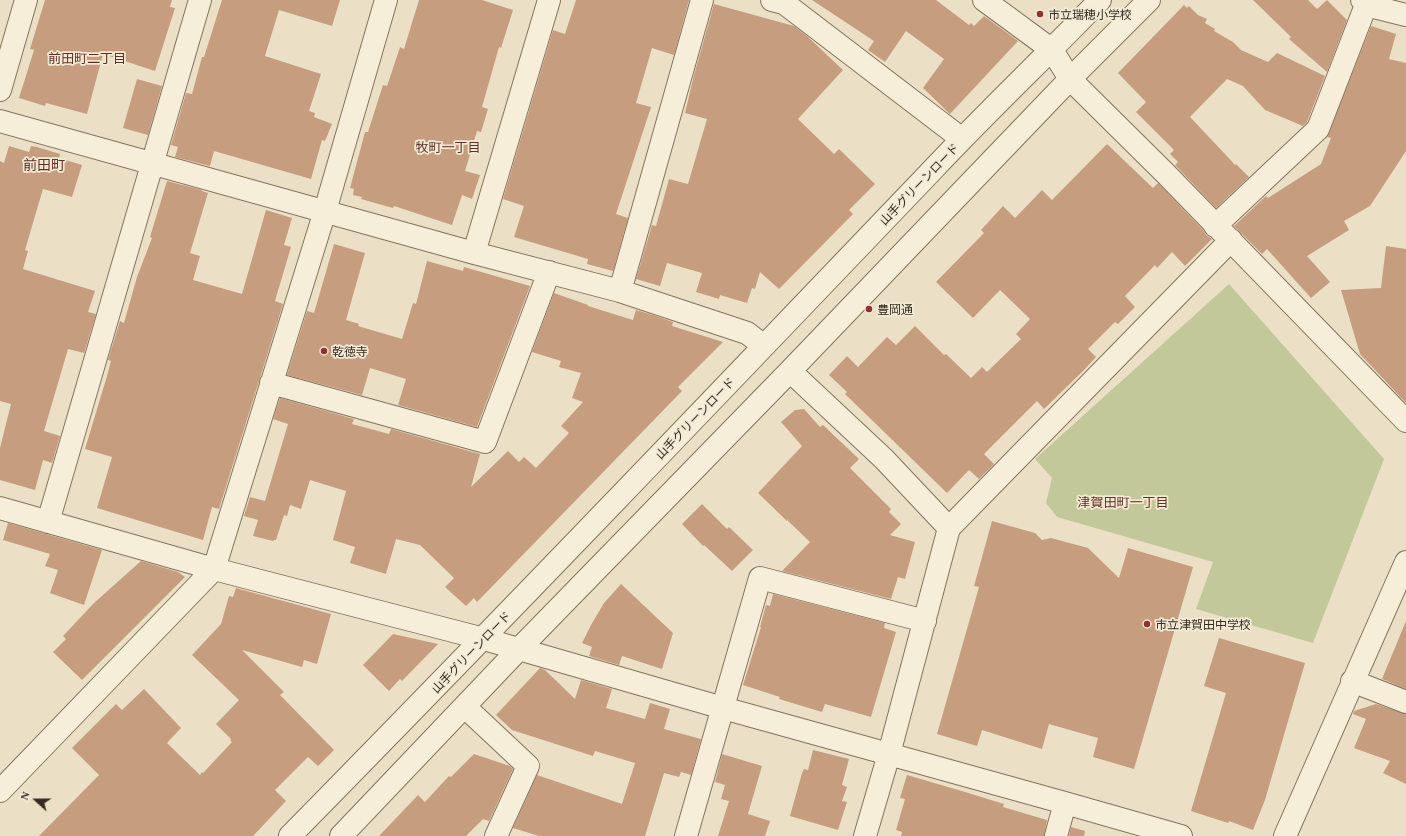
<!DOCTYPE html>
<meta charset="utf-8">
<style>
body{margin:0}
#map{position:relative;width:1406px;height:836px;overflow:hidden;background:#ebe0c6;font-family:Georgia,serif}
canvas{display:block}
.north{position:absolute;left:16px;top:780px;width:40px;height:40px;-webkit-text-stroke:3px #f3ead5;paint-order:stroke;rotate:291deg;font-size:11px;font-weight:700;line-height:16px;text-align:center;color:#362b20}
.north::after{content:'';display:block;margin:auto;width:14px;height:18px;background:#362b20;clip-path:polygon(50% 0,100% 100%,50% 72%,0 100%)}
</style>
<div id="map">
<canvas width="1406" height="836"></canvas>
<div class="north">N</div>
</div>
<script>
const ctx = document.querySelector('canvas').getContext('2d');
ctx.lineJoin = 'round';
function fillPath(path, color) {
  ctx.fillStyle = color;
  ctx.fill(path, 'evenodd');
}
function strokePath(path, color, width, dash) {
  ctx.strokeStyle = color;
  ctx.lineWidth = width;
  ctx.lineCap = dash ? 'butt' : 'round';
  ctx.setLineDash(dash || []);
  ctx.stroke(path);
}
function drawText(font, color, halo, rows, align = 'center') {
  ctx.font = font + ' Georgia,"Noto Sans JP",serif';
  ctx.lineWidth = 3.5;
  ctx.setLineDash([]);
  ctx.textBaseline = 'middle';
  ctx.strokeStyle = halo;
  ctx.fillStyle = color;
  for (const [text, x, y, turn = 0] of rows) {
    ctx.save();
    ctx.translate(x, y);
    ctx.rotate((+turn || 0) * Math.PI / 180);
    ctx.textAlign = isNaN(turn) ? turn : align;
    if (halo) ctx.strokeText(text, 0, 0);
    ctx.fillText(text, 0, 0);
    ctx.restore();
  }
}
fillPath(new Path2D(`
 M1229 284 1384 459 1313 643 1196 609 1213 562 1057 517 1046 503 1052 478 1035 459Z`), '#c3c89b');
fillPath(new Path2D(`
 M45 0H172L170 7 175 8 155 71 103 54 87 114 46 103 45 106 19 98 34 50 30 49Z
 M222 0H340L332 26 279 10 265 56 321 74 309 111 315 113 314 117 332 124 325 141 322 140 311 179 214 151 210 166 175 157 178 147 171 145 186 93 192 94 202 57H204Z
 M419 0H482L513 10 501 48 499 47 482 107 488 109 481 132 477 131 465 171 480 175 472 199 462 195 452 225 394 206 393 208 361 199 362 197 353 195 354 189 350 188 365 132H368L383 85 387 86 400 47 404 49Z
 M576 0H689L674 55 652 48 636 103 651 107 616 214 628 218 613 271 587 264 588 259 514 237 524 206 503 199 553 30 565 34Z
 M812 0H936L969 25 971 23 974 26 984 16 1018 41 950 114 923 88 944 59 906 31 885 62 868 50 874 41Z
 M1253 0H1308L1317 9 1327 0 1347 20 1327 72 1289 39 1291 37Z
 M714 4 794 26 808 37 843 70 798 119 834 154 839 149 875 184 849 210 853 214 779 289 760 272 755 289 752 288 747 303 720 295 719 299 696 292 702 273 667 263 660 286 636 279 652 225 656 226 669 179 688 184 707 119 685 113 694 75Z
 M1184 5 1187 8 1189 6 1198 15 1207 19 1205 23 1215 29 1214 31 1233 42 1241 50 1268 62 1277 53 1325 76 1307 122 1303 126 1265 110 1243 86 1227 79 1190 117 1225 154 1235 165 1236 164 1249 177 1216 208 1175 165 1178 162 1170 154 1174 150 1136 112 1146 102 1118 73Z
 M1371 26 1396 34 1389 59 1406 63V151L1370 206 1344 221 1349 230 1307 256 1330 282 1311 298 1267 249 1262 254 1234 226 1266 196 1268 198 1321 164 1331 138 1327 137Z
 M137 79 162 86 148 135 123 128Z
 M1107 144 1153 188 1158 183 1204 231 1206 235 1212 239 1185 266 1172 252 1157 268 1155 265 1125 296 1135 307 1118 324 1115 322 1088 349 1096 357 1084 370 1044 409 1037 401 984 454 994 464 979 479 969 470 947 493 845 394 847 392 829 375 847 356 858 367 887 337 896 345 915 326 944 355 946 354 971 378 982 367 987 372 1021 339 1016 334 1030 319 1000 290 973 318 936 282 984 233 981 230 1003 206 1015 218 1042 190 1052 200Z
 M9 146 29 152 31 146 37 147 60 154 59 158 82 165 72 197 43 189 25 250 28 251 23 269 95 291 88 312 96 314 84 353 68 349 44 431 60 436 52 463 43 460 35 490 0 480V448L11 404 0 401V161L4 163Z
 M167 181 202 190V191L208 193 190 253 200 256 193 280 242 294 266 210 292 218 284 245 291 247 275 301 283 304 219 509 212 507 203 540 97 508 112 457 85 449 107 376 111 361 108 360 120 321 124 323 137 277 152 238 150 237Z
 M334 244 365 253 346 320 359 324 358 326 402 339 413 303 416 304 427 261 463 271 464 267 530 286 477 427 398 405 406 379 370 368 362 395 287 375 307 311 314 313Z
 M1386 246 1406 249V403L1360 354 1341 290 1381 288Z
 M554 293 588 305V306L633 320 636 310 653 315 673 322 672 326 723 342 678 387 682 391 477 602 474 598 466 606 445 587 454 578 420 545 396 539 386 574 350 563 355 547 333 540 346 491 310 480 301 509 290 505 287 516 284 515 276 540H274L273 541 253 536 258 520 244 516 250 497 265 501 288 424 273 419 280 398 354 419 352 424 389 434 391 429 480 454 471 487 508 451 519 462 524 457 536 468 569 433 561 426 583 402 572 398 581 373 559 367 561 361 532 352Z
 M804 409 820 427 823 425 859 459 850 468 891 509 889 512 901 524 890 535 915 542 905 579 898 577 891 599 782 571 810 542 788 521V519L787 521 758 493 802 446 781 422 795 410Z
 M702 504 727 529 729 527 753 550 732 571 704 545 703 546 682 524Z
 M992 521 1035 533 1042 540 1051 538 1088 548 1119 578 1128 548 1193 567 1134 769 1093 757 1098 738 1049 724 1042 749 982 730 977 746 937 734 979 587 974 586Z
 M8 523 102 550 84 605 50 593 58 570 45 566 50 554 3 540Z
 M141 561 178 572 185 577 82 680 53 652 66 639 63 636 94 603Z
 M621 584 673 633 662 669 622 656 619 665 589 656 592 647 582 643 591 625 604 603Z
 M236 588 331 614 317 664 304 660 302 667 242 650 284 692 280 695 334 750 318 766 308 757 275 790 286 801 253 836H39L99 775 72 748 116 704 122 710 144 689 181 728 167 743 200 775 202 772 203 773 232 742 230 740 231 739 216 724 239 700 192 655 221 624 229 596 233 597Z
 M773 594 885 623 884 628 896 632 871 717 825 704 822 712 779 699 780 697 743 685 761 627H760L766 605 770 606Z
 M1406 621V689L1382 679Z
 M393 634 438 644 402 681 400 679 389 691 363 665Z
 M1219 638 1305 663 1265 800 1253 830 1229 821 1228 823 1191 811 1226 693 1204 686Z
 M540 668 545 670 575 699 581 680 612 689 606 708 645 719 650 703 670 709 664 729 701 739 691 775 681 772 679 777 664 773 645 836H539L513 828 537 775 622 804 635 763 595 751 593 756 512 730 496 715Z
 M1376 704 1406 714V784L1383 773 1390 761 1354 748 1366 719 1353 714 1354 711Z
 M813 750 849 759 842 785 847 787 842 801 847 802 838 830 790 816 802 773 804 769 808 770Z
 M474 754 510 766 513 769 489 821 483 819 466 836H379L418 795 425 802 449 776 451 777Z
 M722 754 762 766 748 814 770 821 765 836H718L729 801 721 799 725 785 715 782Z
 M907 775 965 792 1004 804 1003 807 1047 820 1044 836H901L902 832 896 830 905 799 900 798Z
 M1071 827 1085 831 1084 836H1069Z`), '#c69d7f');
const minor = new Path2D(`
 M772 0 784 3 962 139
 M984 0 1052 50 1070 79 1166 174 1406 421
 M1362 0 1366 5 1406 15
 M0 90 26 0
 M0 121 474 253 620 291 747 333 764 346
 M1215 226 1318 129 1366 5
 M474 253 549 0
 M620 291 702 0
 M790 371 884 459 949 528
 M271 383 485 442 549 272
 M0 508 214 569 484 639 723 708 1065 803 1181 836
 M48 522 200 0
 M1352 681 1406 702
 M465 707 528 766 496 836
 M0 791 214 569 325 211 386 0
 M290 836C509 613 724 388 940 162 992 107 1047 55 1100 0
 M341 836 519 649 790 371 1070 79 1149 0
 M686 836 760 578 925 621
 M865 836 889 754 949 528 1231 240
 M1056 836 1065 803
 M1285 836 1406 562`);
strokePath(minor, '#85735d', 24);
strokePath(minor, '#f6eed9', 22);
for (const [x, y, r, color] of [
 [1040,14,4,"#8f3232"],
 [869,309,4,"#8f3232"],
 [324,351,4,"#8f3232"],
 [1147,624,4,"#8f3232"]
]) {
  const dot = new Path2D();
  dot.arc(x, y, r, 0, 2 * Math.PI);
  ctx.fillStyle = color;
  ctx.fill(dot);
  strokePath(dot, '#f3ead5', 1.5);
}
drawText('12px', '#362b20', '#f3ead5', [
 ["市立瑞穂小学校",1048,14],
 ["豊岡通",877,309],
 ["乾徳寺",332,351],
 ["市立津賀田中学校",1155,624]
], 'left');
drawText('12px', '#362b20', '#f3ead5', [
 ["山手グリーンロード",919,184,-46],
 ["山手グリーンロード",695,418,-46],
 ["山手グリーンロード",471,652,-46]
]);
drawText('13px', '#603023', '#f3ead5', [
 ["前田町二丁目",87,58],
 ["牧町一丁目",448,147],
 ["津賀田町一丁目",1123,502]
]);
drawText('14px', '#603023', '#f3ead5', [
 ["前田町",44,165]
]);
</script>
